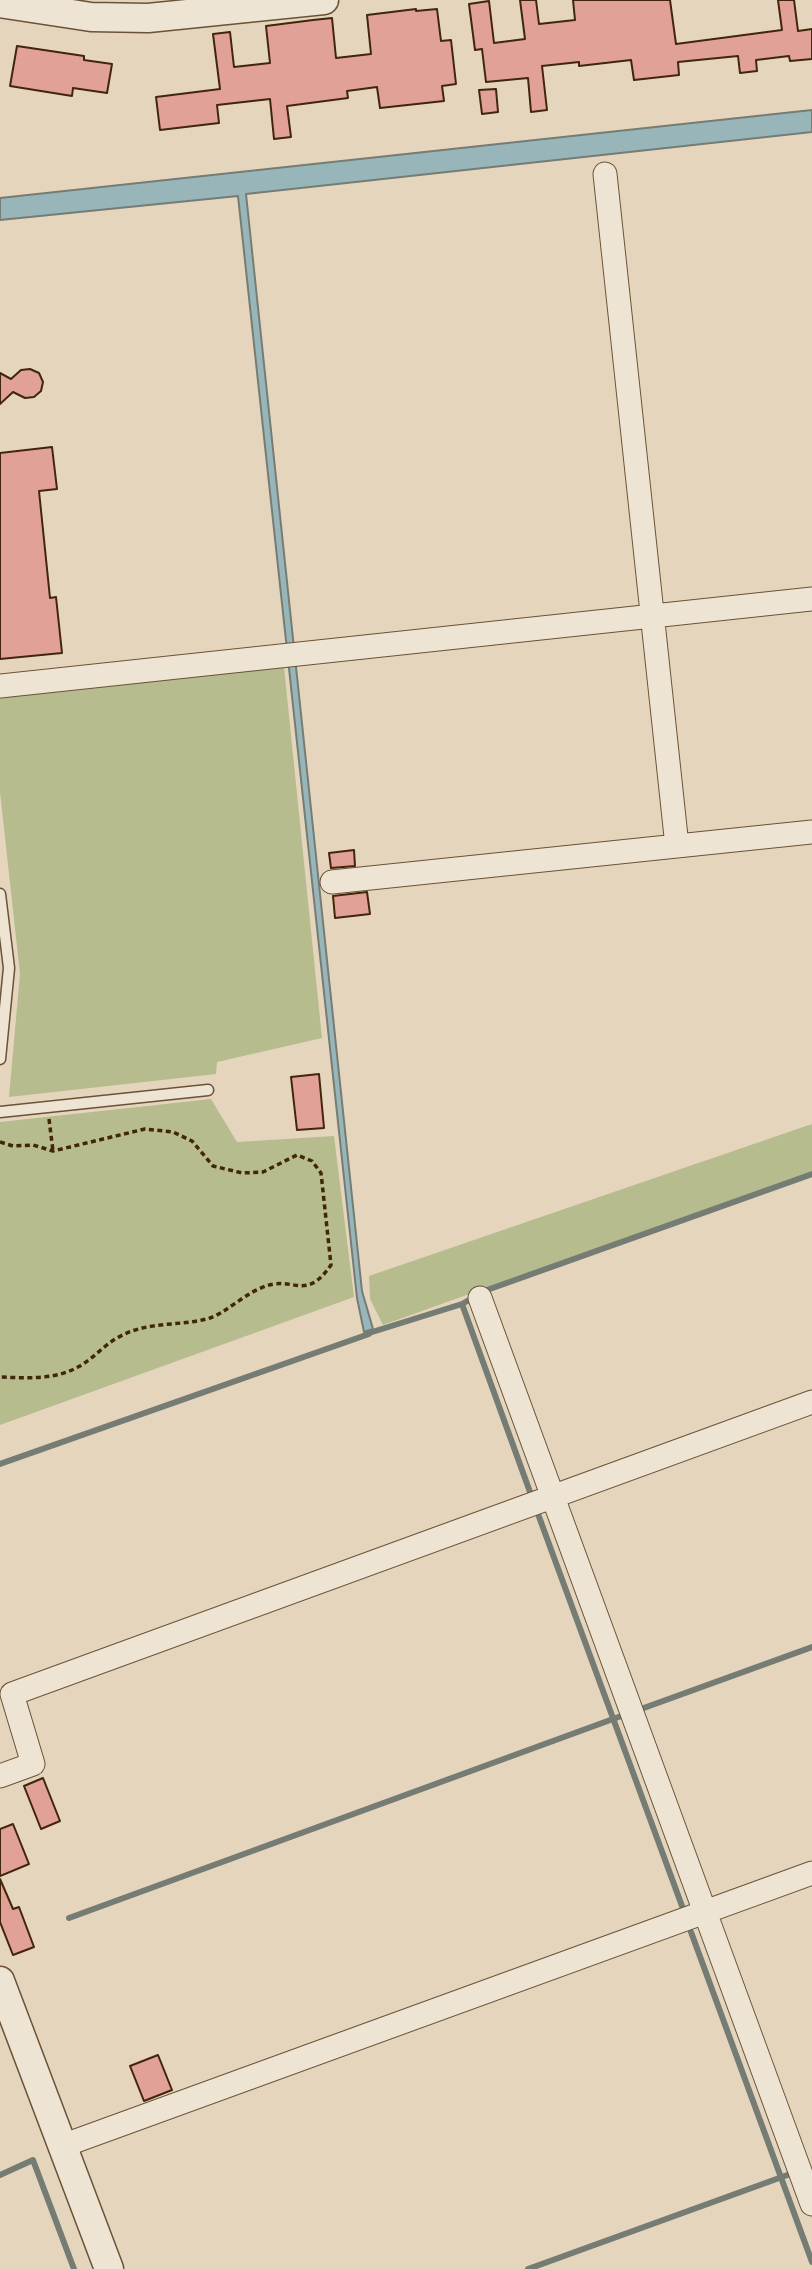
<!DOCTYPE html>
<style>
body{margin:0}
canvas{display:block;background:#e4d5bc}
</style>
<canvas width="812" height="2269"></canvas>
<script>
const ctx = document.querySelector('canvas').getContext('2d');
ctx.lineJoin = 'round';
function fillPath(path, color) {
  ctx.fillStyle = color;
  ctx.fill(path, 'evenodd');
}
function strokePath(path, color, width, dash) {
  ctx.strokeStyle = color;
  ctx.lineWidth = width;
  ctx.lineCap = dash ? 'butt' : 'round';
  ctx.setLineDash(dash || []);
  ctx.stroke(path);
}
fillPath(new Path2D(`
 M284 667 322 1038 217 1062 216 1074 9 1097 20 974 0 792V698Z
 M211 1099 237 1142 334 1136 354 1297 0 1425V1122Z
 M812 1124V1171L383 1325 370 1299 369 1276Z`), '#b7bc8e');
const water = new Path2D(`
 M812 110V132L246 194 362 1291 373 1329 364 1332 357 1298 238 196 0 220V198Z`);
fillPath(water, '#98b6ba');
strokePath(water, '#757c74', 2);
strokePath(new Path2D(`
 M462 1304 487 1290 812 1174
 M369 1333 462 1304 530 1492
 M0 1464 369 1334
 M538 1514 682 1906
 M641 1709 812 1647
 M69 1918 624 1715
 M691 1932 812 2262
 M0 2175 33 2160 74 2269
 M528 2269 793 2173`), '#757c74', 6);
const building = new Path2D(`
 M520 0H536L539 24 575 20 573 0H670L676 44 782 30 778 0H794L798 31 812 29V59L790 61 789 56 756 60 757 71 740 73 738 56 678 62 679 75 634 80 631 60 579 66V62L542 66 547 110 531 112 528 78 486 82 482 49 475 50 469 4 489 1 494 43 525 39Z
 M416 9V11L437 9 441 41 451 40 456 84 442 86 444 101 380 108 377 87 347 91 348 98 287 106 291 137 274 139 270 99 217 105 219 123 160 130 156 97 220 89 213 34 230 32 234 67 270 63 266 26 313 20 332 18 336 58 371 54 367 15Z
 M17 46 84 56V60L112 64 107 93 73 88 72 96 10 86Z
 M496 89 498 112 482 114 479 90Z
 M30 369 39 373 43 382 41 391 34 397 25 398 13 392 0 404V373L11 379 21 370Z
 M52 447 57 489 39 491 50 598 56 597 62 653 0 659V453Z
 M354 850 355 866 331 868 329 853Z
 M367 892 370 914 335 918 333 896Z
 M319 1074 324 1128 297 1130 291 1077Z
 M43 1778 60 1821 41 1829 24 1786Z
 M13 1824 29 1864 0 1876V1829Z
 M0 1879 13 1909 19 1907 34 1947 13 1955 0 1922Z
 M158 2055 172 2090 144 2101 130 2066Z`);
fillPath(building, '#e2a197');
strokePath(building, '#41260b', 2);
const service = new Path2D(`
 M0 894 9 968 0 1059
 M0 1112 208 1090`);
const minor = new Path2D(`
 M605 174 677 846
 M0 686 812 599
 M332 882 812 832
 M480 1298 812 2204
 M0 1776 33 1764 12 1694 812 1402
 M62 2146 812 1873`);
const tertiary = new Path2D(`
 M0 3 91 17 148 18 324 0
 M0 1981 109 2269`);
strokePath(service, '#6a5237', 13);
strokePath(minor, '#6a5237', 25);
strokePath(tertiary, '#6a5237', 31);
strokePath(new Path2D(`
 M49 1119 53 1151
 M0 1142 13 1146 33 1145 53 1151 145 1129 173 1132 192 1141 213 1166 242 1173 263 1172 297 1155 312 1161 321 1173 331 1265C304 1304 293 1273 261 1288 245 1294 225 1313 210 1318 181 1327 147 1320 117 1338 103 1346 93 1359 78 1367 55 1380 26 1378 0 1377`), '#41260b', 3.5, [5, 3.5]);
strokePath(service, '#ede4d3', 10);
strokePath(minor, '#ede4d3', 23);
strokePath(tertiary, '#ede4d3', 28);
</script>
